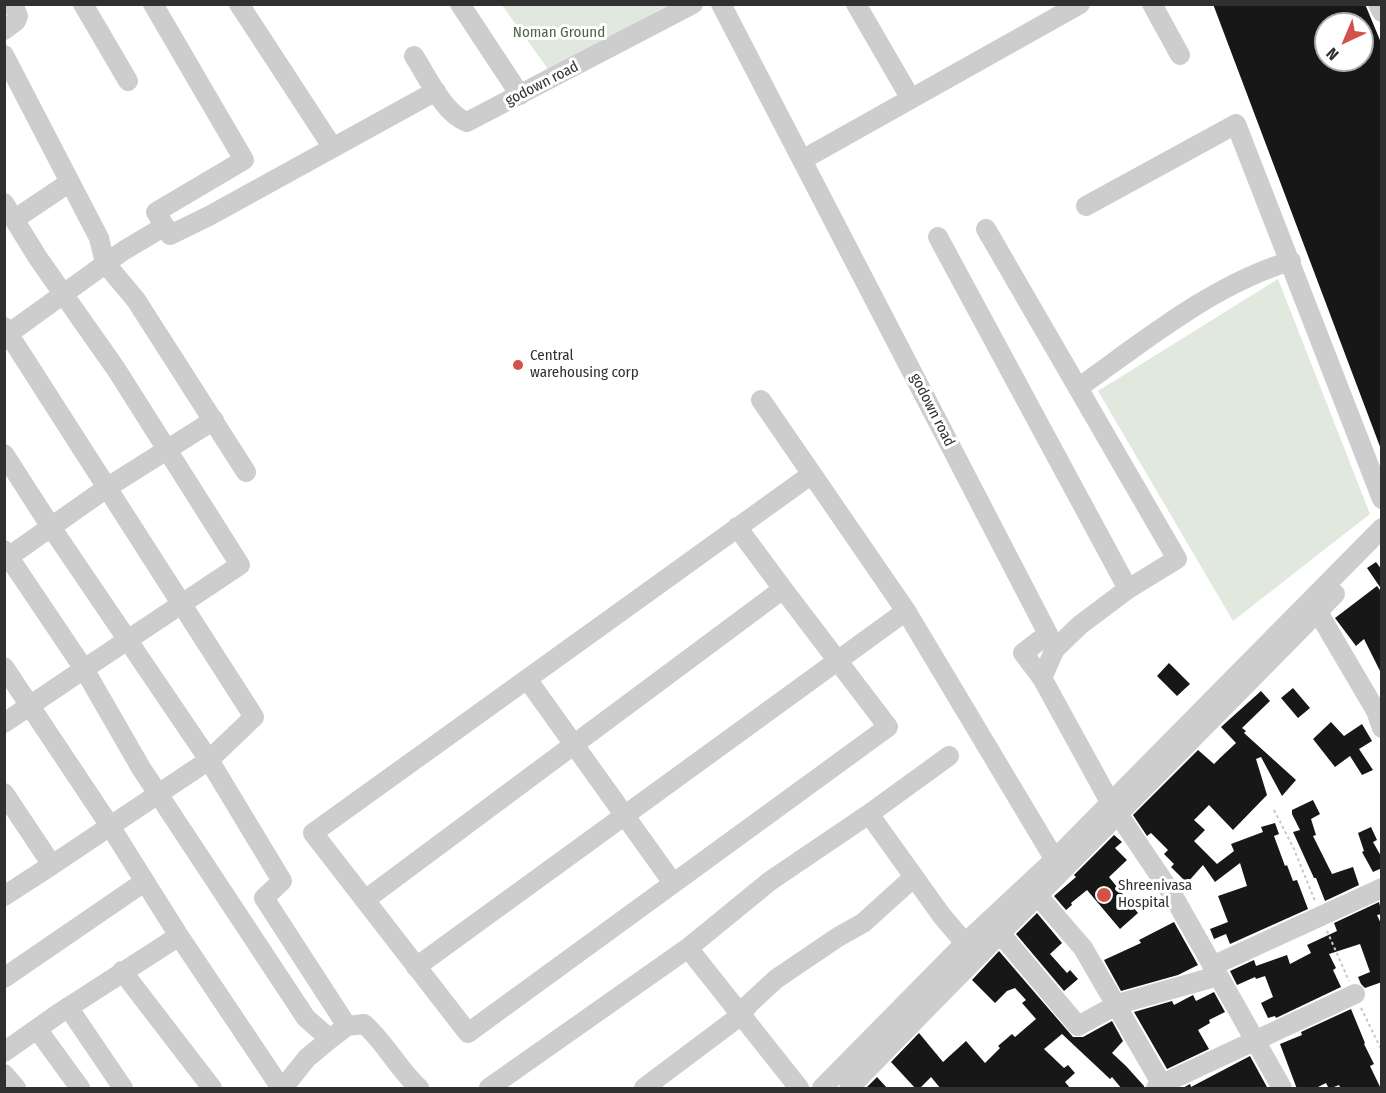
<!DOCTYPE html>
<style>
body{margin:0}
#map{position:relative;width:1386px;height:1093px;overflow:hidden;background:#fff;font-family:"Fira Sans Condensed",sans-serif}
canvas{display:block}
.frame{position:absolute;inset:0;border:6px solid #303030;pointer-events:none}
.north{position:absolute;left:1314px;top:12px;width:60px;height:60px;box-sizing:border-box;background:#fff;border:2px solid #acacac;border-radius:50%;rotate:224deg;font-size:16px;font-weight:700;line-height:24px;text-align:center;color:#303030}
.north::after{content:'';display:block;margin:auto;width:21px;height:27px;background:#d05249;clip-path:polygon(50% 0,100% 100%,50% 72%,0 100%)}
</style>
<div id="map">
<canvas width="1386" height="1093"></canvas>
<div class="frame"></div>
<div class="north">N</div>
</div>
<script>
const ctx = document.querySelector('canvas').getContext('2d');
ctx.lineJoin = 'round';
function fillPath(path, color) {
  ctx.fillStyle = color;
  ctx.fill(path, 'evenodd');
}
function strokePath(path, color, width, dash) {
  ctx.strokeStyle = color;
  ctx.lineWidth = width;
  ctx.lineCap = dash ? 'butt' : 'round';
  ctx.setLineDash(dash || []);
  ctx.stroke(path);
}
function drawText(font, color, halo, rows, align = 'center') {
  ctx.font = font + ' "Fira Sans Condensed",sans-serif';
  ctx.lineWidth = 6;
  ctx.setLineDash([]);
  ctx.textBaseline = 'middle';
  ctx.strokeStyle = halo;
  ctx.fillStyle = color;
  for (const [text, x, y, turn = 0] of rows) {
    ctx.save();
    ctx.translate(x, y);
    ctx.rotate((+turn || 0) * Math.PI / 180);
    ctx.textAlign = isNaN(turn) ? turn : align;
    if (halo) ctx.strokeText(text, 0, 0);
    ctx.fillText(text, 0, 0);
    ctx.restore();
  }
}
fillPath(new Path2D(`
 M502 5H668L550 72Z
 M1278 279 1370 514 1233 621 1098 391Z`), '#e1e8dd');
fillPath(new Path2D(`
 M1213 4H1365L1382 45V452ZM1326 24H1362V60H1326Z
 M1376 562 1382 570V590L1367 568Z
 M1377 586 1382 593V675L1364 639 1356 646 1335 618Z
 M1169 663 1190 684 1177 696 1157 676Z
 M1293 688 1310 708 1298 718 1281 698Z
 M1261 691 1270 701 1242 728 1246 731 1244 733 1296 780 1282 796 1261 757 1256 759 1267 795 1233 830 1209 805 1194 820 1205 830 1194 841 1217 864 1234 851 1231 844 1263 832 1261 827 1275 823 1279 834 1274 836 1285 866 1287 865 1293 881 1297 880 1308 909 1230 944 1226 934 1214 939 1210 929 1228 922 1218 896 1247 886 1240 863 1215 882 1203 865 1187 883 1171 867 1174 864 1164 854 1168 850 1151 833 1147 836 1133 815 1198 750 1214 764 1220 758 1236 743 1221 727Z
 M1331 722 1344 736 1362 724 1372 741 1359 749 1373 770 1362 775 1350 756 1335 767 1313 739Z
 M1313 800 1320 814 1311 819 1316 835 1313 836 1332 874 1353 867 1359 885 1325 901 1316 878H1314L1293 832 1300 830 1292 814V810Z
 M1371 827 1377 840 1373 842 1382 858V868L1373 872 1362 852 1364 851 1358 833Z
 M1114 835 1122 842 1115 848 1127 860 1109 877 1138 913 1120 929 1087 890 1071 903 1072 905 1066 910 1054 896 1076 877 1074 875Z
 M1379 902 1382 914 1377 915 1382 926V982L1365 988 1361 984 1358 977 1370 972 1360 944 1329 954 1336 968 1333 970 1341 987 1276 1018 1275 1016 1268 1018 1261 1003 1273 997 1265 976 1256 979 1255 977 1237 985 1230 971 1254 960 1256 966 1287 955 1290 964 1311 953 1307 945 1337 931 1334 923Z
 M1037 913 1062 943 1050 954 1067 973 1070 970 1078 979 1064 991 1016 934Z
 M1174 922 1198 965 1178 975 1121 991 1104 960 1141 943 1139 940Z
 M999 951 1073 1037H1083L1112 1021 1123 1041 1112 1053 1126 1066 1144 1086V1089H1122L1112 1077 1110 1079 1062 1034 1044 1049 1064 1068 1068 1065 1075 1073 1065 1082 1071 1089H941L931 1077 919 1089H916L891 1062 919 1033 943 1062 966 1041 985 1063 1000 1048 998 1046 1012 1034 1015 1037 1036 1019 1022 1003 1026 1000 1015 988 1007 991 995 1003 972 980Z
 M1214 992 1225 1012 1209 1020 1210 1023 1198 1030 1209 1049 1167 1069 1134 1012 1172 1001 1174 1005 1193 995 1196 1001Z
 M1351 1009 1365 1043 1364 1044 1374 1064 1370 1066 1381 1089H1341L1339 1085 1329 1089 1326 1083 1314 1089H1297L1280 1044 1302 1035 1301 1032Z
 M1250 1056 1268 1089H1181L1190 1084 1191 1087Z
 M877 1077 888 1089H865Z`), '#171717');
strokePath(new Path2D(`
 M1274 810 1294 849 1315 901
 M1327 931 1349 981
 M1361 1008 1382 1051`), '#c7c7c7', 2, [3, 3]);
strokePath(new Path2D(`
 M83 4 128 81
 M153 4 244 160 156 212 170 235 209 216 436 91
 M239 4 333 148
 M460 4 520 95
 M721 4 1048 634 1023 653 1042 678 1110 802 1172 894 1282 1088
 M856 4 911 99
 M1152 4 1180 55
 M1378 4 1382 12
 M4 30 16 21 18 16 13 4
 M4 55 99 238 105 263 136 300 246 472
 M414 56C427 76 444 114 467 122L693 4
 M802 160 1080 4
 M4 203 38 258 116 369 240 565 84 669 4 550
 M1086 206 1236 124 1382 499
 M15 219 70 182
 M986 229 1177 559 1128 589 1080 625 1055 649 1042 678
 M938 237 1128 589
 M4 327 254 717 209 760 282 881 264 898 347 1026 364 1024C385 1042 398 1069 419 1088
 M4 337 123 251 165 226
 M1078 388C1143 342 1213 284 1291 261
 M761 400 906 611 1061 870
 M4 454 51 527 209 760 52 865 4 793
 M737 527 783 589
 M4 560 108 487 214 420
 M1312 602 1376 711 1382 728
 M4 667 110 826 179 936 281 1088
 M527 679 673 883
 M4 723 84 669 141 768 306 1018 330 1039 347 1026
 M869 814 949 756
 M4 896 52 865
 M1038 896 1083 948 1164 1088
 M365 900 783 589 888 727 468 1033 313 833 812 474
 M993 925 1078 1026 1118 1004 1218 976
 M688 948 770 881 869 814 942 916 965 943
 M1212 966 1382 888
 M416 967 906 611
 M122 971 212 1088
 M4 978 144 882
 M68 1007 123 1088
 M37 1029 80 1088
 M4 1052 58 1014 179 936
 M4 1074 16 1088
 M283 1088 307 1058 330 1039
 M489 1088 688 948 799 1088
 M644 1088 740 1016 749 1004 776 979 838 937 863 923 914 877
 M822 1088 965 943 1054 860 1382 528
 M849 1088C1010 922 1173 759 1335 594
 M1156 1088 1162 1084 1355 994`), '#cdcdcd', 20);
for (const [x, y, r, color] of [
 [518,365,6,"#d05249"],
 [1104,895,8,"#d05249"]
]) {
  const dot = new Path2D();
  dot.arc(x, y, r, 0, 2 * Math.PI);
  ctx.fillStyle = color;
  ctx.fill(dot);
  strokePath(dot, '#fff', 2);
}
drawText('15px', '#4e6642', '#fff', [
 ["Noman Ground",559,33]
]);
drawText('15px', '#303030', '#fff', [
 ["godown road",542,84,-27],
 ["godown road",932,410,63]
]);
drawText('15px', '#303030', '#fff', [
 ["Central",530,356],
 ["warehousing corp",530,373],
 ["Shreenivasa",1118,886],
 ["Hospital",1118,903]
], 'left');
</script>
